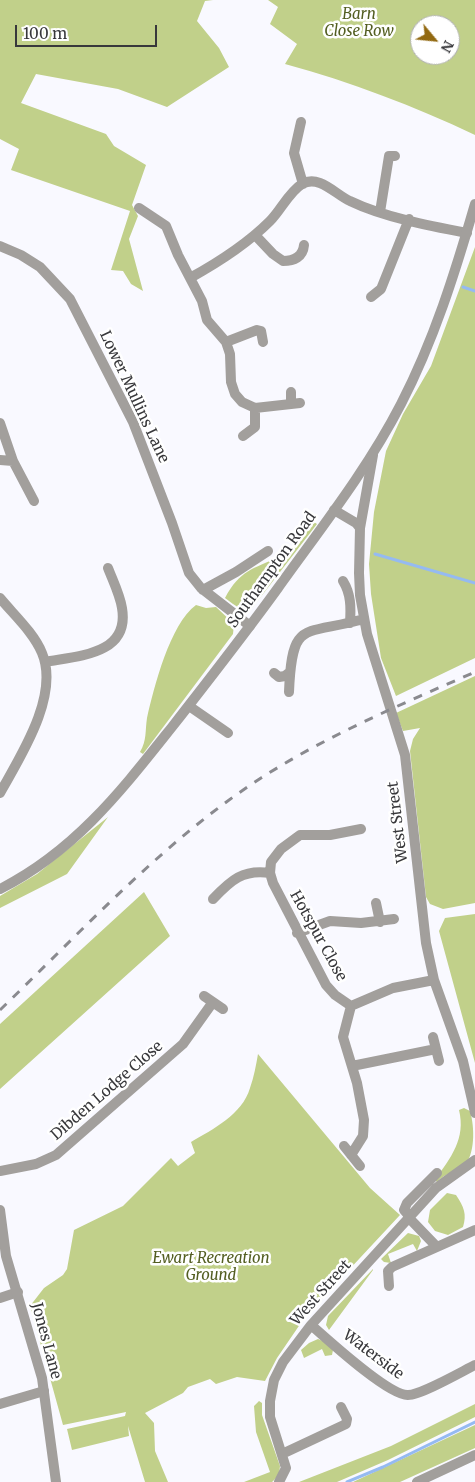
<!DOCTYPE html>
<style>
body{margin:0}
#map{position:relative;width:475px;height:1482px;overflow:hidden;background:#f9f9ff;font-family:Merriweather,serif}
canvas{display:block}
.north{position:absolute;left:410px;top:15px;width:50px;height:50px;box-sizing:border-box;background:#fff;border:1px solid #afafb1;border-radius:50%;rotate:118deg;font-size:14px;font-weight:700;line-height:20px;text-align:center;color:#38383b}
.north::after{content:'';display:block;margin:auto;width:18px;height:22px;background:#926911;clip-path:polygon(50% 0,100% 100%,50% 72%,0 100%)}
.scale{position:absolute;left:15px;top:25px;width:142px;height:22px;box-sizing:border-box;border:2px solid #38383b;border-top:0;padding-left:6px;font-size:15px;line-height:18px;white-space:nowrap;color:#38383b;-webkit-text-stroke:4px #fff;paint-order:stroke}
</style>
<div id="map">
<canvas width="475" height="1482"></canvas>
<div class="north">N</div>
<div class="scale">100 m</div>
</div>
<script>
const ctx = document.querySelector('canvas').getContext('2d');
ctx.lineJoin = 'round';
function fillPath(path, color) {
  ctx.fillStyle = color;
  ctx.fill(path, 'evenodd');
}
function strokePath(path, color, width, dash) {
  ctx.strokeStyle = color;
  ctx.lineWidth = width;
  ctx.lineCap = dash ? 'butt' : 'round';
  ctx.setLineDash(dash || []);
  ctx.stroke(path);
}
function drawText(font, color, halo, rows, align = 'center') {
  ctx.font = font + ' Merriweather,serif';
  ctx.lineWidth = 5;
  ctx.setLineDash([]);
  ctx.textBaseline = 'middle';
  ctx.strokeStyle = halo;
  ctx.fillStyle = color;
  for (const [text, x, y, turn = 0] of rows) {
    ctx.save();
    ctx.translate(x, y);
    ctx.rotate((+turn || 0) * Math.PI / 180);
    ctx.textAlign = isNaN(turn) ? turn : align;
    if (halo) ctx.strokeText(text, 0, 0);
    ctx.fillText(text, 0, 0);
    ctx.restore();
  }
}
fillPath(new Path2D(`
 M0 0H213L205 1 197 21 219 48 229 67 167 107 118 89 36 74 21 103 106 134 114 146 146 165 132 205 138 216 129 239 143 291 131 284 123 271 111 270 130 211 11 170 19 149 0 139Z
 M268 0H475V135C414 106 351 82 285 64L297 44 270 24 278 7ZM420 25H450V55H420Z
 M475 247V658L396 696 381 658 371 594 369 564 374 512 386 451 403 414 431 366Z
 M314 522 317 524 253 607C240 612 235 605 225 598 240 570 253 569 279 557 294 551 304 535 314 522Z
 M196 605 206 608 216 607 234 624 233 634 143 754 140 752C147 740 145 731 147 718 154 687 170 624 196 605Z
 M475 676V903L443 909 430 904 426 897 410 751 413 739 420 728 403 731 396 713Z
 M108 817 67 874 0 908V896L37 874Z
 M144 892 170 936 0 1089V1024Z
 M475 914V1063L439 931 445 918Z
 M258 1054 370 1188 400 1215 305 1317 277 1358 265 1381 237 1377 216 1384 210 1379 188 1387 183 1393 145 1413 154 1423 155 1451 168 1482H145L128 1426 129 1436 72 1450 67 1429 125 1416 126 1412 63 1425 30 1306 44 1288 63 1275 67 1269 74 1230 123 1206 171 1158 178 1166 195 1153 191 1142C213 1129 242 1115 250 1088 254 1077 256 1065 258 1054Z
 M464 1108 470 1111C475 1128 475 1155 464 1166 453 1173 447 1172 437 1182L435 1180C451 1157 466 1139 459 1110Z
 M447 1193 456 1195C464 1207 467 1214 463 1227L448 1235 435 1231 428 1222 430 1210Z
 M408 1233 419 1236 421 1241 417 1251 413 1244 388 1254 391 1263 384 1262 381 1259Z
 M373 1269V1270L329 1330 326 1325 328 1316Z
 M318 1339 325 1342 333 1350 332 1355 325 1356 322 1349 304 1358 301 1350 309 1343Z
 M259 1401 262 1403V1415L280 1466 279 1475 272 1482H244L270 1472 256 1432 254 1406Z
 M475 1404V1417L388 1460 337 1482H299L391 1446Z
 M475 1425V1448L400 1482H353Z`), '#c1d08a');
strokePath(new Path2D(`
 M463 287 475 291
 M375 554 475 583
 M347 1482 383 1467 475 1422`), '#95baf1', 3);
strokePath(new Path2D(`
 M301 122 294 153 303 184
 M139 208 166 226 178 255 190 278
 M380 212 389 156H395
 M255 235 273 254 283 261C294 261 303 257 304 245
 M0 246 21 255 40 267 70 299 133 422 172 523 189 573 201 588 250 626
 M371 297 381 289 409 219
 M226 342 257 330 261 331 263 342
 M291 392V404
 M300 403 255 408 242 402 235 394 231 382 230 354 226 342 207 320 202 301 190 278C219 262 246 245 270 221 281 210 289 192 302 184 319 174 336 195 350 201 383 217 430 226 467 233
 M0 423 13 461
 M243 436 255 427V408
 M373 455 360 528 359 573 360 595 367 634 405 755 426 943 434 980 463 1061 475 1113
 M0 460 13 461 34 501
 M334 510 356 523 360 528
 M343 581C351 594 351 607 350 623
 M203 590 236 572 268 551
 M0 598C14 615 34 633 42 653 60 696 20 757 0 793
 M45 662C77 656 130 655 122 608 120 595 113 581 108 568
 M274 673 279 677 285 676 290 672
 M289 692C292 618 303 636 364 619
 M189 706 228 733
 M213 899C231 880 243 869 270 873
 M376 903 380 922
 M297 933 330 921 361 923 394 919
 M204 996 223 1009
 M351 1006 335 995 326 985 273 883 270 873 271 862 281 849 300 835H330L361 829
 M433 1037 439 1061
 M352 1066 436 1049
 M344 1146 360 1166
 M351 1155 363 1136 364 1120 357 1083 343 1037 351 1006 393 988 434 980
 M0 1171 36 1164 56 1155 183 1044 213 1002
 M410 1217 404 1210 407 1203 437 1173
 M409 1218 436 1246
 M389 1286 388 1271 392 1267 475 1230
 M0 1298 18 1292
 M311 1325C328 1340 389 1396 408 1395 421 1395 461 1372 475 1365
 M0 1404 44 1391
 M282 1454 346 1424 347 1419 341 1407
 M279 1482 286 1468 270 1417V1401L274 1380 283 1362 311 1325 436 1188 475 1160
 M417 1482 475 1455`), '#a29f9c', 10);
strokePath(new Path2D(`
 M0 889C75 851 121 791 172 727 208 681 244 635 278 588 321 528 367 470 401 404 434 340 455 273 475 204
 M0 1210 6 1256 42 1378 56 1482`), '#a29f9c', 10);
strokePath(new Path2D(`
 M0 1010C82 931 165 840 261 778 328 735 402 704 475 672`), '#8a8a8f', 3, [9, 9]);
drawText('italic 15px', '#535e21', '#fff', [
 ["Barn",359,15],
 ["Close Row",359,32],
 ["Ewart Recreation",211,1259],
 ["Ground",211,1276]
]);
drawText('15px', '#38383b', '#fff', [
 ["Lower Mullins Lane",134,397,65],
 ["Southampton Road",272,570,-54],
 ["West Street",398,822,-97],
 ["Hotspur Close",318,936,61],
 ["Dibden Lodge Close",107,1091,-41],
 ["West Street",321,1293,-48],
 ["Jones Lane",46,1341,75],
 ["Waterside",373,1355,37]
]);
</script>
